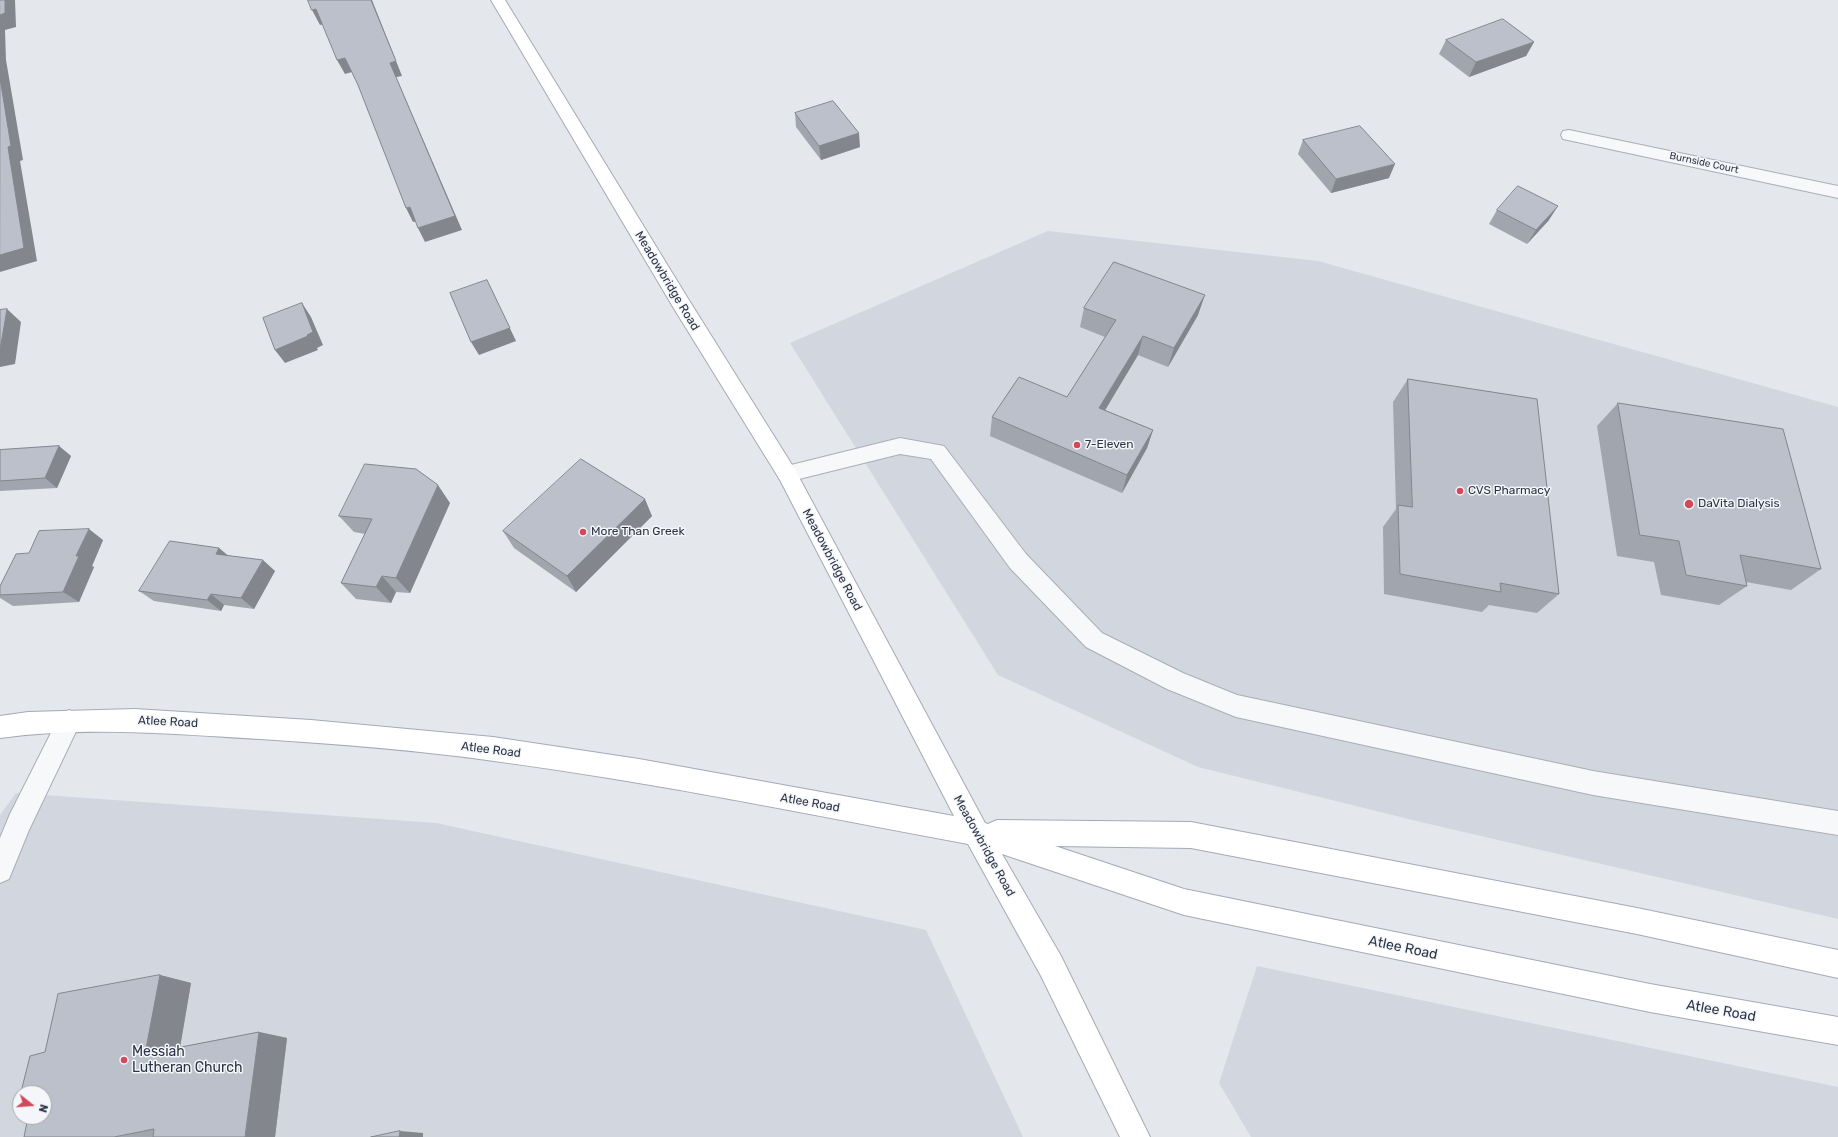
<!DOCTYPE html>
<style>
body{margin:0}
#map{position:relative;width:1838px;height:1137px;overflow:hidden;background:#e4e7ec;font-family:Rubik,sans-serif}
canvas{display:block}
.north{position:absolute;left:12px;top:1085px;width:40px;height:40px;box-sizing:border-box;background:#f4f6f9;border:1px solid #a4a8b1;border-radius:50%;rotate:107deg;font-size:11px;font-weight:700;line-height:16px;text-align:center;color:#2b3445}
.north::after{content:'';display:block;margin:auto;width:14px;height:18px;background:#d1495b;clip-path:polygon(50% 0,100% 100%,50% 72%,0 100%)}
</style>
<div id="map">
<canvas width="1838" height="1137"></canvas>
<div class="north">N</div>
</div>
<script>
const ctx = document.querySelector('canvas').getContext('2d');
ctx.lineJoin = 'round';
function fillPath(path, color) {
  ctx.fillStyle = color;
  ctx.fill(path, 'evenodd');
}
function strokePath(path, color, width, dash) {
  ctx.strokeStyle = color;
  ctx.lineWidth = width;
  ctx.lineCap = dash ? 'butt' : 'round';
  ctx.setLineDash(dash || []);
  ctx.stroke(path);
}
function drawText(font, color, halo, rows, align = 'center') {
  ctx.font = font + ' Rubik,sans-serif';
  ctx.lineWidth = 3;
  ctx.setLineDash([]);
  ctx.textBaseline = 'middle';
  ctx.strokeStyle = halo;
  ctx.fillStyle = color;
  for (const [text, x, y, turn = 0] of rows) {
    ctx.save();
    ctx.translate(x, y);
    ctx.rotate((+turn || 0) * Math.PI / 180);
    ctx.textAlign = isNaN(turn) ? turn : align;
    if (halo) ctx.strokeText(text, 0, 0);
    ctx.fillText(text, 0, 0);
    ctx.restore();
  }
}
fillPath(new Path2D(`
 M1048 231 1318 261 1838 407V919L1425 823 1198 767 998 675 790 343Z
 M16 793 436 823 926 930 1023 1137H0V815ZM20 1093H44V1117H20Z
 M1257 966 1838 1087V1137H1251L1219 1083Z`), '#d2d6de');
const minor = new Path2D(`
 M1569 130 1838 186V198L1563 139 1561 135 1563 131Z
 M900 438 944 446 1026 554 1102 633 1183 673 1237 695 1593 771 1838 811V835L1593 795 1236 717 1167 689 1086 647 1010 568 931 459 900 454 787 482 780 480 777 474 780 468 787 466Z
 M69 710 77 713 81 721 29 830 9 879 0 883V838L10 814 61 713Z`);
const major = new Path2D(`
 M491 0H505L687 297 794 468 985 823 988 824 997 820 1191 822 1637 908 1838 950V978L1637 934 1191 848 1055 846 1184 889 1650 984 1838 1017V1045L1650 1012 1184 915 1002 854 1061 956 1150 1137H1120L1041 976 968 844C811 815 653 782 494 761 417 750 338 744 260 739 173 734 86 726 0 738V716L28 712 135 709 311 720 493 737 639 759 954 816 780 480 673 307Z`);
strokePath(minor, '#a9aeb7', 2);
strokePath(major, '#a3abb8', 2);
fillPath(minor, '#f7f8fa');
fillPath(major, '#fff');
fillPath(new Path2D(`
 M1446 40 1534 42 1526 56 1469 77 1439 54Z
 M795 113 860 147 821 160 796 127Z
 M1303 140 1389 178 1331 193 1298 154Z
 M1497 210 1549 220 1527 244 1489 224Z
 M1084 308 1198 315 1168 367 1138 355 1105 410 1153 430 1147 448 1122 493 990 436 992 417 1067 397 1105 337 1080 327Z
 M1408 379 1559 594 1537 613 1489 605 1482 612 1384 594 1383 527 1396 509 1393 402Z
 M1618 403 1821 569 1791 590 1746 582 1747 586 1719 605 1661 595 1654 562 1617 556 1597 426Z
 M59 446 71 456 57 488 0 491V450Z
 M450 503 410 593 396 592 391 603 356 599 341 583 365 534 354 532 339 516Z
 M652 516 576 592 514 548 503 531Z
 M103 540 92 566 94 567 79 602 13 606 0 598V586L29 553Z
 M219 548 227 555 275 571 254 609 224 605 221 611 154 601 139 591Z
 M160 975 191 983 180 1047 259 1032 287 1038 275 1137H24L34 1093 21 1092Z`), '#a1a5ae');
fillPath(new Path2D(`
 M5 0H15L16 27 5 30 6 60 23 160 20 161 37 261 0 272V15Z
 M371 0H372L402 76 396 77 462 230 425 242 418 228Z
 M316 9 324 24 320 25 312 10Z
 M1534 42 1526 56 1469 77 1476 62Z
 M345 58 352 72 345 74 337 60Z
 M859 133 860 147 821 160 819 146Z
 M1395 164 1389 178 1331 193 1336 179Z
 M1558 206 1549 220 1527 244 1536 230Z
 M410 207 417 221 413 222 406 208Z
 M487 280 516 341 479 355 471 342Z
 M1205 295 1198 315 1168 367 1174 348Z
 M302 303 311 317 323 345 317 348 318 350 285 363 275 350Z
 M7 309 21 322 15 364 0 367V350Z
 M1143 336 1138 355 1095 427 1099 408Z
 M1153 430 1147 448 1122 493 1127 475Z
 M59 446 71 456 57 488 45 478Z
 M438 485 450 503 410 593 396 578Z
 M645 499 652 516 576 592 567 576Z
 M89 529 103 540 92 566 94 567 79 602 63 592 76 556Z
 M219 548 232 559 216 554Z
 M263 560 275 571 254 609 241 598Z
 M382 576 396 592 391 603 376 587Z
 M211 594 224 605 221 611 207 600Z
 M160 975 191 983 178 1059 145 1054Z
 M259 1032 287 1038 275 1137H245Z
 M400 1131 423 1133V1137H399Z`), '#83868d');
const building = new Path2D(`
 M0 0H5V13L0 15Z
 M308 0H371L396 61 390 63 455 216 418 228 410 207 406 208 358 85 345 58 337 60 316 9 312 10Z
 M1503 19 1534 42 1476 62 1446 40Z
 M0 78 11 146 8 147 24 248 0 255Z
 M833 101 859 133 819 146 795 113Z
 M1360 126 1395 164 1336 179 1303 140Z
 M1518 186 1558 206 1536 230 1497 210Z
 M1114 262 1205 295 1174 348 1143 336 1099 408 1153 430 1127 475 992 417 1019 377 1067 397 1116 320 1084 308Z
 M487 280 510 328 471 342 450 293Z
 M302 303 313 332 307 335 308 336 275 350 263 318Z
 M7 309 0 350V310Z
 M1408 379 1537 399 1559 594 1500 583 1501 592 1400 574 1398 505 1412 507Z
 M1618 403 1783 429 1821 569 1740 555 1747 586 1686 575 1679 541 1640 535Z
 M59 446 45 478 0 481V450Z
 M581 459 645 499 567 576 503 531Z
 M365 464 416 469 438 485 396 578 382 576 376 587 341 583 372 519 339 516Z
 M89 529 76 556H79L63 592 0 595V586L16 554 29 553 39 531Z
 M170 541 219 548 216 554 263 560 241 598 211 594 207 600 139 591Z
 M160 975 145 1054 259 1032 245 1137H153L154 1129 114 1137H24L28 1117H44V1093H34L35 1089 21 1092 30 1056 45 1052 58 994Z
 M400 1131 399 1137H371Z`);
fillPath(building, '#bbc0ca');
strokePath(building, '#83868d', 1);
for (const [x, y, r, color] of [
 [1077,445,4,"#d1495b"],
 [1460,491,4,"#d1495b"],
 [1689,504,5,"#d1495b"],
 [583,532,4,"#d1495b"],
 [124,1060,4,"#d1495b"]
]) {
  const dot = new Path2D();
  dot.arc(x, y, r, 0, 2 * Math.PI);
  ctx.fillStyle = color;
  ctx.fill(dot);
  strokePath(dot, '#f4f6f9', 1.5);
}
drawText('10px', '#2b3445', '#f4f6f9', [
 ["Burnside Court",1704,163,12]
]);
drawText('12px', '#2b3445', '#f4f6f9', [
 ["Meadowbridge Road",667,281,59],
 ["Meadowbridge Road",832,560,62],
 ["Atlee Road",168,722,3],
 ["Atlee Road",491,750,7],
 ["Atlee Road",810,803,10],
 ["Meadowbridge Road",984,846,61]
]);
drawText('12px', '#2b3445', '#f4f6f9', [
 ["7-Eleven",1085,445],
 ["CVS Pharmacy",1468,491],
 ["DaVita Dialysis",1698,504],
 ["More Than Greek",591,532]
], 'left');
drawText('14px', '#2b3445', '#f4f6f9', [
 ["Atlee Road",1403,948,12],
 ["Atlee Road",1721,1011,10]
]);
drawText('14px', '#2b3445', '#f4f6f9', [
 ["Messiah",132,1052],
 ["Lutheran Church",132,1068]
], 'left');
</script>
